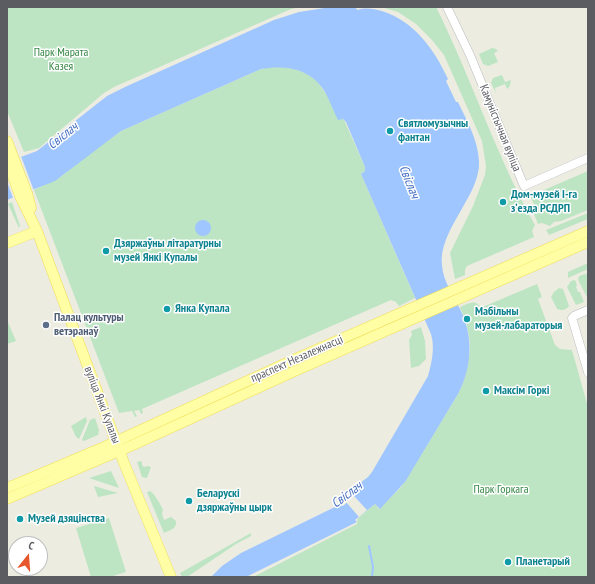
<!DOCTYPE html>
<meta charset="utf-8">
<style>
body{margin:0}
#map{position:relative;width:595px;height:584px;overflow:hidden;background:#edece1;font-family:"PT Sans Narrow",sans-serif}
canvas{display:block}
.frame{position:absolute;inset:0;border:8px solid #5a5c62;pointer-events:none}
.north{position:absolute;left:8px;top:536px;width:40px;height:40px;box-sizing:border-box;background:#fff;border:1px solid #bdbec0;border-radius:50%;rotate:17deg;font-size:11px;font-weight:700;line-height:16px;text-align:center;color:#5a5c62}
.north::after{content:'';display:block;margin:auto;width:14px;height:18px;background:#e8572c;clip-path:polygon(50% 0,100% 100%,50% 72%,0 100%)}
</style>
<div id="map">
<canvas width="595" height="584"></canvas>
<div class="frame"></div>
<div class="north">С</div>
</div>
<script>
const ctx = document.querySelector('canvas').getContext('2d');
ctx.lineJoin = 'round';
function fillPath(path, color) {
  ctx.fillStyle = color;
  ctx.fill(path, 'evenodd');
}
function strokePath(path, color, width, dash) {
  ctx.strokeStyle = color;
  ctx.lineWidth = width;
  ctx.lineCap = dash ? 'butt' : 'round';
  ctx.setLineDash(dash || []);
  ctx.stroke(path);
}
function drawText(font, color, halo, rows, align = 'center') {
  ctx.font = font + ' "PT Sans Narrow",sans-serif';
  ctx.lineWidth = 3;
  ctx.setLineDash([]);
  ctx.textBaseline = 'middle';
  ctx.strokeStyle = halo;
  ctx.fillStyle = color;
  for (const [text, x, y, turn = 0] of rows) {
    ctx.save();
    ctx.translate(x, y);
    ctx.rotate((+turn || 0) * Math.PI / 180);
    ctx.textAlign = isNaN(turn) ? turn : align;
    if (halo) ctx.strokeText(text, 0, 0);
    ctx.fillText(text, 0, 0);
    ctx.restore();
  }
}
fillPath(new Path2D(`
 M7 7H300L291 9 114 87 104 93 39 148 24 152 7 111Z
 M381 7H436C472 79 496 156 535 225L532 231 534 237 467 266 465 270V275L455 279 450 253 473 206 485 175 486 166 482 141 444 55 432 40 416 24 398 12Z
 M492 48 496 49 498 51 494 53 498 62 488 66 483 64 479 54Z
 M270 67H283L295 69 308 74 317 81 345 122 365 167V171L361 174 415 298 399 306 396 302 391 300 142 409 143 413 141 414 139 410 134 411 137 416 135 417 132 411 119 413 34 190 62 176 77 163 121 131 261 69Z
 M502 75 505 82 511 80 510 86 507 89 505 84 495 88 496 93 491 83 493 78Z
 M588 171V210L561 221 554 222 550 226 542 223 538 224 533 212 536 208 530 196Z
 M12 202 20 226 19 228 8 204Z
 M588 213V219L549 235 546 230Z
 M588 263V269L568 278V272Z
 M588 273V299L578 280 579 276Z
 M575 280 577 285 576 287 578 292H580L584 302 576 305 567 287 571 281Z
 M537 284 542 297 538 299 555 345 560 349 572 350 588 407V577H253L357 524 358 518 375 504 379 509 402 486 407 478 458 394C467 377 473 350 468 331 467 323 463 315 460 307 468 304 474 299 480 306H485Z
 M559 288 563 289 569 306C566 310 562 311 557 309L551 297 554 292Z
 M7 320 16 341 7 344Z
 M421 327 425 341 426 359 419 366 411 368 409 340 412 335 411 331Z
 M86 417 87 421 79 439 76 437 71 426Z
 M95 418 99 430 98 435 84 441 82 440 90 420Z
 M140 461 142 462V465L144 467 148 466 151 467 147 478 142 477 137 462Z
 M111 471 119 488 89 478Z
 M94 486 118 493 98 497Z
 M150 491C154 493 161 505 163 510L162 514 164 520 171 517 176 521C177 529 170 530 164 533L147 492Z
 M109 518 126 572 110 577H91L76 528Z
 M251 533V536L236 544 187 577H182L180 573Z`), '#bde5c3');
fillPath(new Path2D(`
 M331 7H354L358 10C365 7 374 9 382 11 415 22 434 49 448 79L446 81 456 102H458C467 121 478 140 479 161 481 195 438 230 442 265 443 281 453 295 460 309 474 336 472 368 458 394L405 482 380 509 375 504 355 520 357 522 351 525 246 577H211L222 566 241 553 341 504 343 506 360 491 356 486 368 477 372 472 428 376C432 362 435 347 431 334L361 174 365 171V167L346 122 343 119 338 120C333 110 329 98 323 89 309 68 284 65 261 69L121 131 55 181 7 200V162L37 151 107 96 125 87 274 20 299 12Z
 M195 228a8 8 0 1 1 16 0a8 8 0 1 1-16 0Z`), '#9fc6ff');
fillPath(new Path2D(`
 M21 156 34 191 13 198 7 182V161Z
 M354 496 367 510 359 517 346 502Z`), '#edece1');
strokePath(new Path2D(`
 M369 546 373 567 372 577`), '#9fc6ff', 2);
const minor = new Path2D(`
 M447 7 470 55 524 186 588 158
 M588 310 574 316 572 318 588 372`);
const major = new Path2D(`
 M7 141 27 193 31 208
 M7 160 20 196 37 231 124 463 171 577
 M7 243 37 231
 M7 488 104 447 293 360 588 231
 M7 499 133 445 297 370 588 242`);
strokePath(minor, '#b9bac0', 9);
strokePath(major, '#f1dd56', 11);
strokePath(minor, '#fff', 8);
strokePath(major, '#fffea4', 10);
for (const [x, y, r, color] of [
 [390,131,4,"#0f9aa8"],
 [503,202,4,"#0f9aa8"],
 [106,251,4,"#0f9aa8"],
 [167,309,4,"#0f9aa8"],
 [467,319,4,"#0f9aa8"],
 [46,325,4,"#5c6f8a"],
 [486,391,4,"#0f9aa8"],
 [189,501,4,"#0f9aa8"],
 [20,519,4,"#0f9aa8"],
 [508,562,4,"#0f9aa8"]
]) {
  const dot = new Path2D();
  dot.arc(x, y, r, 0, 2 * Math.PI);
  ctx.fillStyle = color;
  ctx.fill(dot);
  strokePath(dot, '#fff', 1.5);
}
drawText('12px', '#358645', '#fff', [
 ["Парк Марата",61,53],
 ["Казея",61,67],
 ["Парк Горкага",501,490]
]);
drawText('bold 12px', '#0d838f', '#fff', [
 ["Святломузычны",398,124],
 ["фантан",398,138],
 ["Дом-музей I-га",511,195],
 ["зʼезда РСДРП",511,209],
 ["Дзяржаўны літаратурны",114,244],
 ["музей Янкі Купалы",114,258],
 ["Янка Купала",175,309],
 ["Мабільны",475,312],
 ["музей-лабараторыя",475,326],
 ["Максім Горкі",494,391],
 ["Беларускі",197,494],
 ["дзяржаўны цырк",197,508],
 ["Музей дзяцінства",28,519],
 ["Планетарый",516,562]
], 'left');
drawText('12px', '#5a5c62', '#fff', [
 ["Камуністычная вуліца",500,128,68],
 ["праспект Незалежнасці",297,359,-24],
 ["вуліца Янкі Купалы",102,405,69]
]);
drawText('bold 12px', '#4e5e75', '#fff', [
 ["Палац культуры",54,318],
 ["ветэранаў",54,332]
], 'left');
drawText('italic 13px', '#426dc2', '#fff', [
 ["Свіслач",63,136,-39],
 ["Свіслач",409,182,68],
 ["Свіслач",347,495,-37]
]);
</script>
